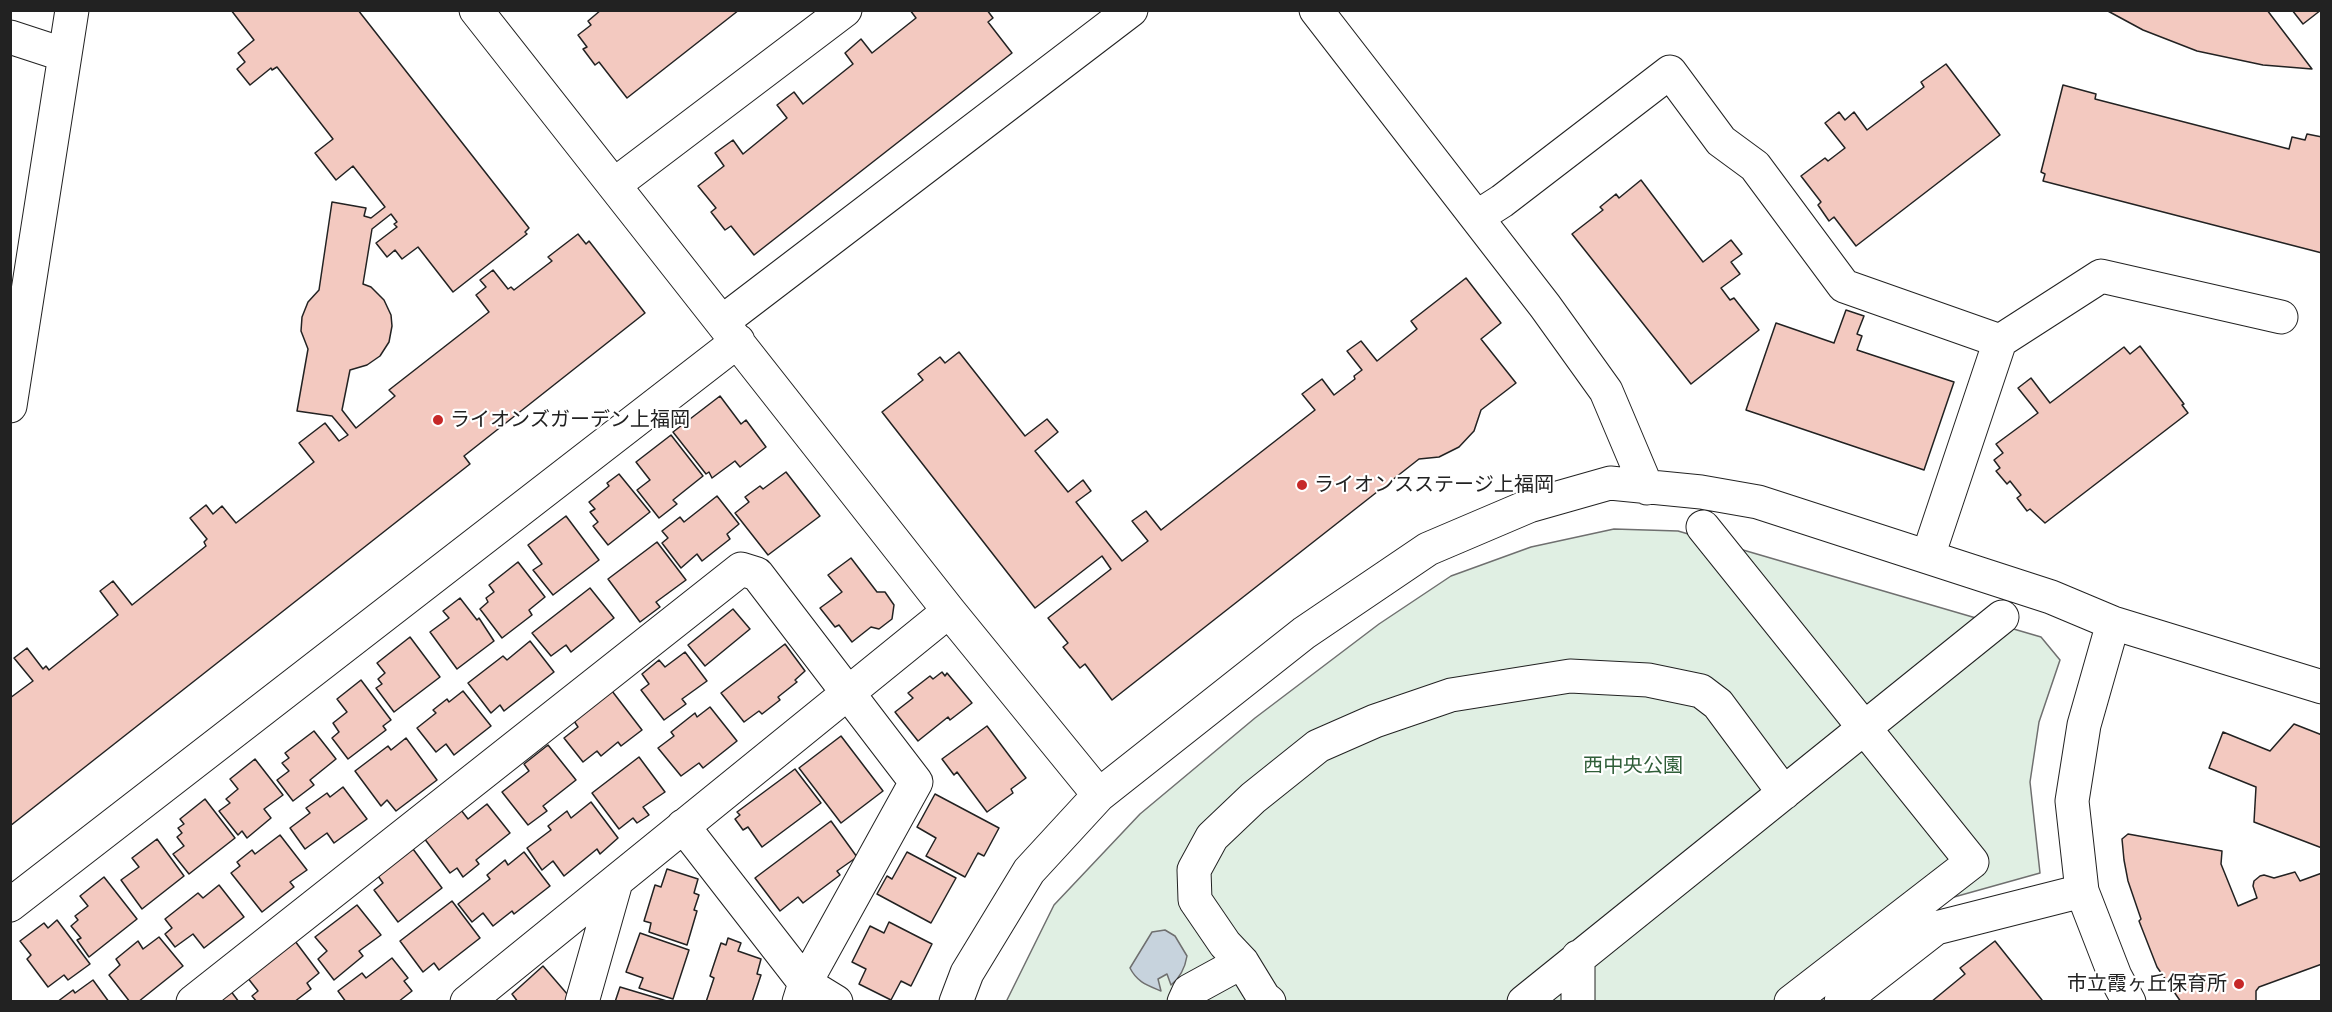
<!DOCTYPE html>
<meta charset="utf-8">
<style>
body{margin:0}
#map{position:relative;width:2332px;height:1012px;overflow:hidden;background:#fff;font-family:Karla,sans-serif}
canvas{display:block}
.frame{position:absolute;inset:0;border:12px solid #222;pointer-events:none}
</style>
<div id="map">
<canvas width="2332" height="1012"></canvas>
<div class="frame"></div>
</div>
<script>
const ctx = document.querySelector('canvas').getContext('2d');
ctx.lineJoin = 'round';
function fillPath(path, color) {
  ctx.fillStyle = color;
  ctx.fill(path, 'evenodd');
}
function strokePath(path, color, width, dash) {
  ctx.strokeStyle = color;
  ctx.lineWidth = width;
  ctx.lineCap = dash ? 'butt' : 'round';
  ctx.setLineDash(dash || []);
  ctx.stroke(path);
}
function drawText(font, color, halo, rows, align = 'center') {
  ctx.font = font + ' Karla,"Noto Sans JP",sans-serif';
  ctx.lineWidth = 4.5;
  ctx.setLineDash([]);
  ctx.textBaseline = 'middle';
  ctx.strokeStyle = halo;
  ctx.fillStyle = color;
  for (const [text, x, y, turn = 0] of rows) {
    ctx.save();
    ctx.translate(x, y);
    ctx.rotate((+turn || 0) * Math.PI / 180);
    ctx.textAlign = isNaN(turn) ? turn : align;
    if (halo) ctx.strokeText(text, 0, 0);
    ctx.fillText(text, 0, 0);
    ctx.restore();
  }
}
const green = new Path2D(`
 M1614 529 1678 531 2041 637 2060 660 2039 722 2030 782 2040 873 1922 906 1801 1001 1006 1002 1054 905 1140 814 1255 718 1379 624 1451 576 1531 547Z`);
fillPath(green, '#e0efe3');
strokePath(green, '#6f6f6f', 1.5);
const water = new Path2D(`
 M1165 930 1175 936 1187 956C1185 968 1181 977 1171 985L1167 974 1158 979 1161 991C1147 985 1137 982 1130 968L1152 932Z`);
fillPath(water, '#c7d3dd');
strokePath(water, '#6f6f6f', 1.5);
const building = new Path2D(`
 M231 10H358L529 228 525 232 527 234 453 292 418 247 402 259 395 250 387 257 376 243 397 227 394 224 397 222 391 214 372 229 363 284 371 287 384 300 391 315 392 326 389 342 380 356 367 365 350 370 342 410 356 428 395 396 389 390 489 312 476 295 486 287 480 280 493 270 508 289 511 287 514 290 552 261 548 257 578 234 586 244 589 241 645 313 464 456 470 464 10 826V698L33 681 14 658 27 648 43 669 46 666 49 670 118 615 100 591 113 581 132 605 206 546 204 542 207 539 190 518 206 505 213 514 222 506 236 523 314 462 299 443 325 423 339 441 348 435 332 416 297 411 308 349 301 331 302 317 308 302 319 290 332 202 366 208 364 216 371 218 385 207 353 166 336 180 315 153 333 139 277 67 272 70 271 68 250 85 237 69 245 62 238 53 254 40Z
 M601 10H739L627 98 599 62 595 65 583 49 587 47 578 35 591 25 588 21Z
 M910 10H987L993 18 988 22 1012 53 754 255 731 226 725 230 711 212 716 208 698 186 724 166 715 153 733 140 743 154 787 118 777 105 794 92 803 104 853 64 845 53 861 39 872 53 916 18Z
 M2106 10H2267L2312 69 2263 65 2197 51 2143 30Z
 M2292 10H2321L2303 24Z
 M1946 64 2000 135 1856 246 1834 217 1829 221 1818 205 1821 202 1801 176 1825 158 1828 161 1845 148 1825 123 1839 112 1845 120 1854 112 1867 130 1924 87 1921 82Z
 M2063 85 2096 94 2095 99 2289 149 2292 137 2305 140 2307 134 2322 137V253L2043 181 2045 174 2041 172Z
 M1641 180 1703 262 1731 240 1742 254 1731 262 1740 274 1721 288 1730 300 1734 298 1759 330 1691 384 1572 234 1603 210 1600 207 1616 194 1619 198Z
 M1466 278 1501 323 1481 339 1516 383 1481 410 1474 431 1459 447 1439 457 1419 459 1112 700 1085 664 1080 668 1063 647 1068 643 1048 618 1111 569 1102 556 1035 608 882 412 923 380 918 374 940 357 945 363 959 352 1025 436 1047 419 1058 432 1035 451 1068 492 1083 480 1091 491 1076 502 1122 561 1148 541 1132 521 1146 511 1161 530 1315 410 1302 394 1322 379 1334 395 1355 379 1354 376 1362 370 1347 351 1361 341 1377 361 1417 329 1411 321Z
 M1846 310 1864 316 1857 334 1862 336 1857 350 1954 382 1924 470 1746 410 1776 323 1834 343Z
 M2140 346 2184 404 2182 405 2188 413 2045 523 2030 509 2027 511 2017 498 2021 495 2010 481 2007 484 1996 471 2000 468 1994 460 2003 453 1996 444 2038 413 2018 388 2031 378 2050 403 2124 347 2130 354Z
 M720 396 741 424 746 420 766 447 740 467 735 461 712 478 709 472 706 474 673 432Z
 M671 435 703 476 673 500 677 504 659 518 637 490 650 480 636 462Z
 M786 472 820 516 768 555 735 513 749 502 745 497 760 486 763 489Z
 M619 474 650 512 608 545 593 526 598 522 590 512 595 509 589 502 609 486 607 483Z
 M717 496 739 524 727 534 730 539 702 561 697 554 681 568 662 543 668 538 662 531 680 517 684 522Z
 M566 516 599 560 553 595 533 570 542 564 528 545Z
 M657 542 686 580 656 602 660 607 640 622 608 579Z
 M851 558 877 592H885L894 605 892 619 879 629 871 627 852 642 839 625 835 627 820 608 842 592 828 575Z
 M518 562 545 597 529 610 532 615 502 638 480 609 488 602 486 598 494 592 489 585Z
 M590 588 614 618 571 652 566 645 551 656 532 633Z
 M460 598 477 620 479 618 494 641 457 669 430 632 449 618 443 611Z
 M733 609 750 629 705 666 688 645Z
 M410 637 440 677 394 712 376 688 382 684 378 679 385 673 377 663Z
 M530 641 554 672 504 711 500 705 491 713 468 683 503 656 507 660Z
 M785 644 805 671 795 680 797 682 778 697 780 700 762 714 759 711 744 722 721 693Z
 M685 652 707 681 682 699 686 704 664 720 641 690 649 684 642 674 659 660 665 667Z
 M942 672 945 676 947 673 972 703 950 720 948 717 918 741 895 712 913 698 908 693 930 676 933 679Z
 M361 680 391 720 383 726 386 730 348 759 332 738 339 732 333 723 347 712 337 699Z
 M463 691 491 726 454 755 446 744 436 752 417 728 436 713 433 710 447 699 449 702Z
 M612 691 642 730 621 746 618 742 601 756 597 751 583 762 564 738 578 727 574 721Z
 M710 707 737 741 703 768 699 763 681 776 658 748 674 736 671 732 695 713 697 717Z
 M2294 724 2322 735V848L2254 822 2256 787 2209 768 2223 732 2270 751Z
 M987 726 1026 778 1011 789 1013 793 987 812 957 772 954 775 942 759Z
 M314 731 336 759 310 780 314 785 293 801 277 780 289 771 282 763 289 758 285 753Z
 M841 736 883 791 841 823 799 768Z
 M406 738 437 780 396 811 387 800 381 806 355 771 388 746 391 750Z
 M548 745 576 780 543 806 547 811 528 825 502 792 529 771 524 764Z
 M639 757 665 792 643 807 649 815 637 823 633 818 619 829 592 793Z
 M255 759 283 795 264 809 271 818 247 838 242 831 238 835 219 811 230 803 226 799 238 789 230 779Z
 M795 769 821 803 762 847 748 827 743 830 735 819 740 815 737 812Z
 M343 787 367 819 334 843 327 833 305 849 290 828 310 813 306 808 327 793 330 797Z
 M935 794 999 828 984 856 978 853 965 877 926 856 936 838 917 827Z
 M205 799 235 838 189 874 173 854 184 846 177 837 182 833 178 828 184 824 180 819Z
 M591 802 618 838 600 854 597 849 564 876 553 861 542 870 527 848 551 830 548 826 567 811 571 818Z
 M487 804 510 833 476 860 479 864 463 877 457 868 450 873 424 838 461 810 468 819Z
 M831 821 857 857 837 871 840 875 803 903 798 897 780 911 755 878Z
 M2128 834 2222 851 2221 864 2238 906 2257 898 2253 886 2254 881 2260 876 2264 875 2274 878 2295 872 2300 881 2322 873V964L2259 987 2256 991V1002H2181L2157 967 2139 921 2141 919 2128 881 2124 860 2122 839Z
 M280 835 307 870 290 882 294 887 262 912 231 873 240 866 237 862 252 850 255 854Z
 M157 839 184 876 142 909 121 880 139 867 132 858Z
 M413 849 442 888 398 922 374 890 383 883 378 876Z
 M524 852 550 886 514 914 512 911 493 926 483 913 472 922 458 904 490 879 487 875 505 860 508 865Z
 M907 852 956 878 931 923 877 894 887 876 892 879Z
 M667 869 698 879 694 893 699 895 694 910 697 911 687 945 649 932 651 923 644 921 655 885 661 887Z
 M104 877 137 919 89 957 77 940 81 938 71 926 78 920 75 916 88 906 80 896Z
 M219 885 244 917 204 948 193 934 175 947 165 934 172 928 165 919 198 893 203 898Z
 M452 901 480 938 439 970 434 963 423 972 400 941Z
 M357 905 381 935 359 951 363 956 334 980 318 959 327 951 315 937Z
 M57 920 90 964 68 980 64 975 48 987 27 959 31 955 20 941 44 923 48 928Z
 M889 922 932 944 911 986 901 981 891 1000 859 984 866 969 852 962 870 926 884 933Z
 M640 933 689 950 673 999 639 988 643 978 626 972Z
 M159 937 183 966 138 1002H130L109 975 120 965 116 959 138 941 143 949Z
 M728 938 741 943 738 951 761 959 757 974 761 975 752 1002H706L714 978 710 976 721 943 726 945Z
 M295 941 319 973 307 983 311 989 294 1002H257L252 996 258 991 247 977Z
 M1995 941 2042 1000 2040 1002H1931L1965 974 1960 968Z
 M392 958 408 978 404 981 412 991 398 1002H346L338 991 362 973 366 978Z
 M543 966 568 995 566 1001 568 1002H518L512 994Z
 M93 980 109 1002H57L73 990 75 993Z
 M620 987 670 1002H615Z
 M230 990 239 1002H214Z`);
fillPath(building, '#f3c9c0');
strokePath(building, '#222', 1.5);
const minor = new Path2D(`
 M476 10 949 611 1099 795
 M1316 10 1545 306 1606 391 1647 488
 M10 37 65 55
 M614 185 845 10
 M1477 217 1502 201 1670 72 1721 141 1755 166 1844 286 2000 341 2101 276 2281 317
 M722 322 1131 10
 M10 406 72 10
 M1703 527 1972 862 1791 1002
 M1928 556 2000 341
 M2113 623 2084 725 2072 801 2082 891 2115 976 2129 1002
 M683 826 805 983 836 1002
 M10 905 738 341
 M1578 957V1002
 M193 1002 741 569 757 574 916 782 805 983 799 1002
 M467 1002 949 611
 M582 1002 616 882
 M956 1002 967 973 1029 871 1099 795 1304 633 1428 549 1529 506 1610 483 1701 492 1758 502 2051 597 2113 623 2322 687
 M1184 1002 1189 991 1242 962
 M1269 1002 1264 998 1242 962 1225 944 1195 900 1194 870 1212 837 1253 798 1318 746 1375 721 1451 695 1570 676 1648 680 1701 691 1718 704 1784 793
 M1524 1002 2002 617
 M1841 1002 1936 928 2082 891`);
strokePath(minor, '#222', 35);
strokePath(minor, '#fff', 33);
for (const [x, y, r, color] of [
 [438,420,6,"#c62828"],
 [1302,485,6,"#c62828"],
 [2239,984,6,"#c62828"]
]) {
  const dot = new Path2D();
  dot.arc(x, y, r, 0, 2 * Math.PI);
  ctx.fillStyle = color;
  ctx.fill(dot);
  strokePath(dot, '#fff', 2);
}
drawText('20px', '#222', '#fff', [
 ["ライオンズガーデン上福岡",450,420],
 ["ライオンスステージ上福岡",1314,485],
 ["市立霞ヶ丘保育所",2227,984,"right"]
], 'left');
drawText('20px', '#2f5e38', '#fff', [
 ["西中央公園",1633,766]
]);
</script>
